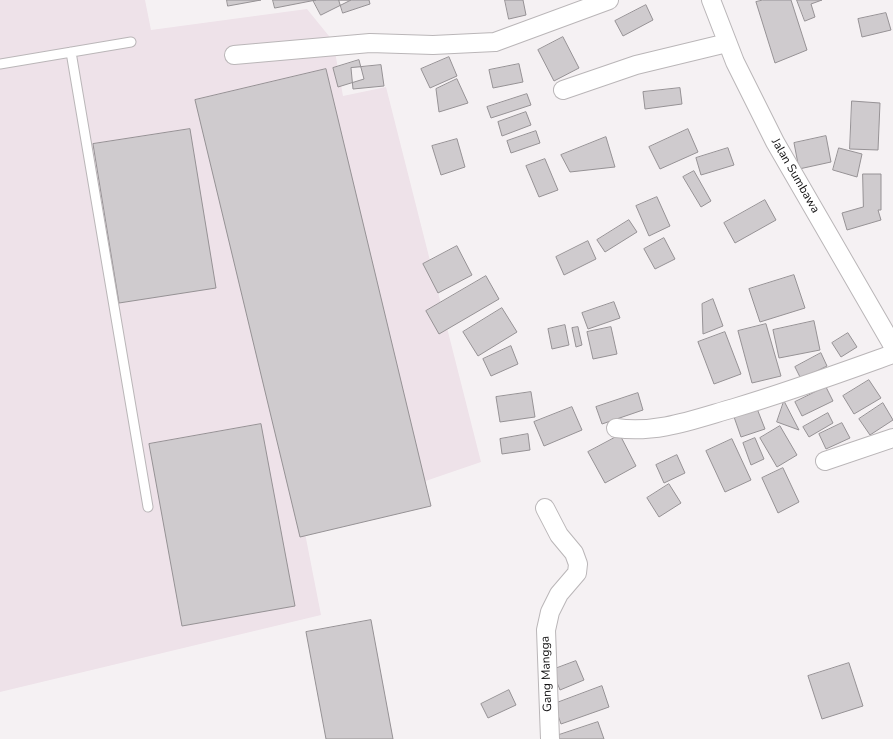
<!DOCTYPE html>
<style>
body{margin:0}
canvas{display:block;background:#f5f1f3}
</style>
<canvas width="893" height="739"></canvas>
<script>
const ctx = document.querySelector('canvas').getContext('2d');
ctx.lineJoin = 'round';
function fillPath(path, color) {
  ctx.fillStyle = color;
  ctx.fill(path, 'evenodd');
}
function strokePath(path, color, width, dash) {
  ctx.strokeStyle = color;
  ctx.lineWidth = width;
  ctx.lineCap = dash ? 'butt' : 'round';
  ctx.setLineDash(dash || []);
  ctx.stroke(path);
}
function drawText(font, color, halo, rows, align = 'center') {
  ctx.font = font + ' "Nunito Sans",sans-serif';
  ctx.lineWidth = 4;
  ctx.setLineDash([]);
  ctx.textBaseline = 'middle';
  ctx.strokeStyle = halo;
  ctx.fillStyle = color;
  for (const [text, x, y, turn = 0] of rows) {
    ctx.save();
    ctx.translate(x, y);
    ctx.rotate((+turn || 0) * Math.PI / 180);
    ctx.textAlign = isNaN(turn) ? turn : align;
    if (halo) ctx.strokeText(text, 0, 0);
    ctx.fillText(text, 0, 0);
    ctx.restore();
  }
}
fillPath(new Path2D(`
 M0 0H145L151 30 307 9 333 41 343 96 386 87 481 462 303 523 321 615 0 692Z`), '#eee2e9');
const building = new Path2D(`
 M227 0H261L228 6Z
 M273 0H316L275 8Z
 M313 0H351L321 15Z
 M339 0H369L370 4 343 13Z
 M505 0H523L526 15 509 19Z
 M763 0H791L807 50 775 63 756 2Z
 M797 0H822L811 4 815 17 805 21Z
 M646 5 653 20 623 36 615 21Z
 M886 13 891 30 862 37 858 19Z
 M563 37 579 68 554 81 538 50Z
 M449 57 457 76 430 88 421 69Z
 M359 60 364 79 338 87 333 68Z
 M519 64 523 82 493 88 489 70Z
 M381 65 384 86 353 89 351 68Z
 M326 69 431 506 300 537 195 100Z
 M457 79 468 103 439 112 436 89Z
 M680 88 682 104 645 109 643 92Z
 M527 94 531 105 491 118 487 107Z
 M852 101 880 103 878 150 850 149Z
 M526 112 531 125 502 136 498 122Z
 M190 129 216 288 119 303 93 144Z
 M688 129 698 152 660 169 649 147Z
 M536 131 540 143 511 153 507 141Z
 M826 136 831 162 799 169 794 143Z
 M606 137 615 167 570 172 561 155Z
 M457 139 465 167 441 175 432 146Z
 M728 148 734 165 701 175 696 158Z
 M839 148 862 154 857 177 833 170Z
 M545 159 558 190 539 197 526 166Z
 M694 171 711 201 701 207 683 177Z
 M863 174H881V210H878L881 220 847 230 842 213 863 207Z
 M657 197 670 226 649 236 636 206Z
 M765 200 776 220 735 243 724 223Z
 M629 220 637 232 605 252 597 240Z
 M664 238 675 259 655 269 644 249Z
 M588 241 596 259 564 275 556 257Z
 M457 246 472 275 438 293 423 264Z
 M794 275 805 308 760 322 749 289Z
 M486 276 499 299 439 334 426 311Z
 M713 299 723 326 703 334 702 304Z
 M614 302 620 318 588 329 582 313Z
 M502 308 517 332 478 356 463 332Z
 M814 321 820 350 779 358 773 330Z
 M766 324 781 376 752 383 738 331Z
 M565 325 569 345 552 349 548 329Z
 M578 327 582 345 576 347 572 328Z
 M611 327 617 354 593 359 587 332Z
 M725 332 741 374 714 384 698 342Z
 M848 333 857 347 841 357 832 343Z
 M511 346 518 364 491 376 483 359Z
 M821 353 827 366 801 379 795 367Z
 M869 380 881 398 854 414 843 396Z
 M826 387 833 401 802 416 795 402Z
 M531 392 535 417 500 422 496 397Z
 M638 393 643 410 602 424 596 407Z
 M784 401 799 430 777 422Z
 M883 403 893 420 870 435 859 419Z
 M756 406 765 429 741 437 733 414Z
 M572 407 582 430 544 446 534 422Z
 M828 413 833 423 809 437 803 427Z
 M842 423 850 438 826 449 819 434Z
 M261 424 295 606 182 626 149 444Z
 M780 426 797 455 777 467 760 438Z
 M528 434 530 450 502 454 500 439Z
 M620 435 636 466 605 483 588 452Z
 M755 438 764 459 751 465 743 443Z
 M732 439 751 480 725 492 706 451Z
 M677 455 685 473 664 483 656 465Z
 M783 468 799 502 778 513 762 478Z
 M669 484 681 503 659 517 647 498Z
 M371 620 393 739H326L306 632Z
 M576 661 584 680 560 690 552 670Z
 M849 663 863 706 822 719 808 676Z
 M602 686 609 707 561 724 554 704Z
 M509 690 516 705 488 718 481 704Z
 M598 722 604 739H557L556 736Z`);
fillPath(building, '#cfcbce');
strokePath(building, '#969295', 1);
const service = new Path2D(`
 M71 52 148 507
 M0 64 131 42`);
const minor = new Path2D(`
 M711 0 735 62 775 142 893 346
 M234 55 370 43 433 45 495 42 609 0
 M563 90 636 65 727 43
 M616 428C657 434 695 419 734 408 788 392 840 373 893 354
 M825 461 893 438
 M545 508 559 535 574 553 578 564 577 573 559 594 550 612 546 630 550 739`);
strokePath(service, '#bab6b8', 11);
strokePath(minor, '#bab6b8', 20);
strokePath(service, '#fff', 9);
strokePath(minor, '#fff', 18);
drawText('12px', '#100f10', '#fff', [
 ["Jalan Sumbawa",795,176,60],
 ["Gang Mangga",547,674,-92]
]);
</script>
